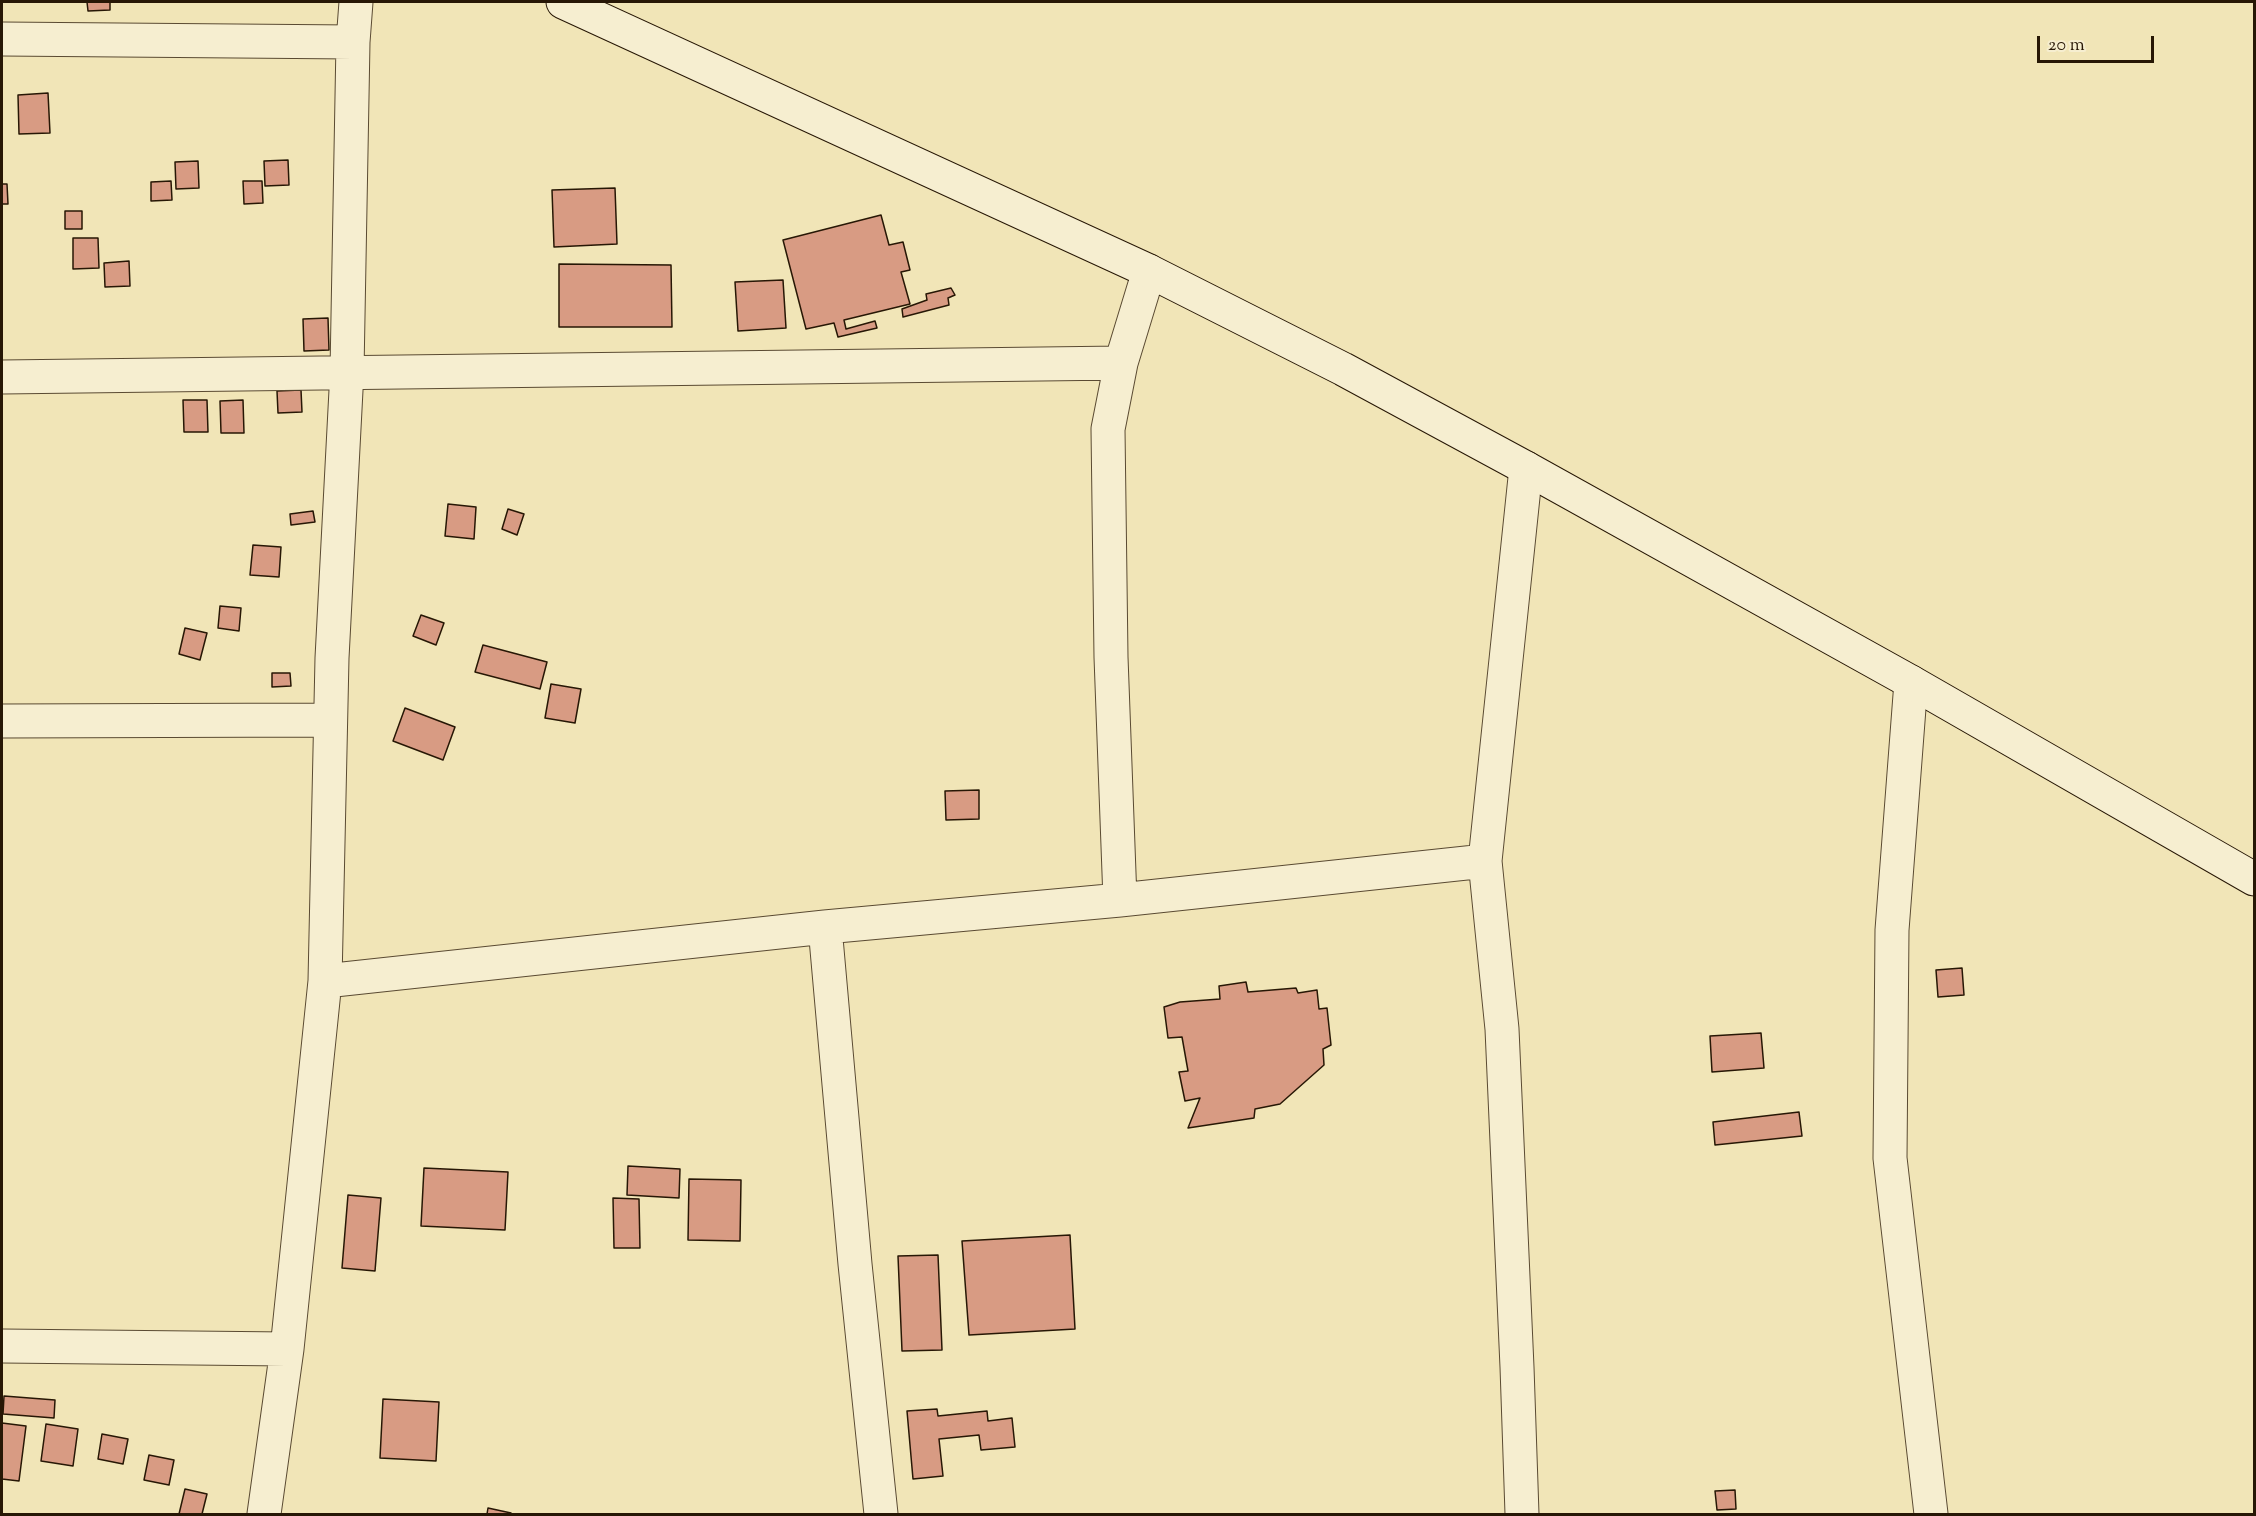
<!DOCTYPE html>
<style>
body{margin:0}
#map{position:relative;width:2256px;height:1516px;overflow:hidden;background:#f1e5b7;font-family:"Sorts Mill Goudy",serif}
canvas{display:block}
.frame{position:absolute;inset:0;border:3px solid #271705;pointer-events:none}
.scale{position:absolute;left:2037px;top:36px;width:117px;height:27px;box-sizing:border-box;border:3px solid #271705;border-top:0;padding-left:8px;font-size:18px;line-height:21px;white-space:nowrap;color:#271705;-webkit-text-stroke:4px #f6eed0;paint-order:stroke}
</style>
<div id="map">
<canvas width="2256" height="1516"></canvas>
<div class="frame"></div>
<div class="scale">20 m</div>
</div>
<script>
const ctx = document.querySelector('canvas').getContext('2d');
ctx.lineJoin = 'round';
function fillPath(path, color) {
  ctx.fillStyle = color;
  ctx.fill(path, 'evenodd');
}
function strokePath(path, color, width, dash) {
  ctx.strokeStyle = color;
  ctx.lineWidth = width;
  ctx.lineCap = dash ? 'butt' : 'round';
  ctx.setLineDash(dash || []);
  ctx.stroke(path);
}
const building = new Path2D(`
 M87 2H110V10L88 11Z
 M48 93 50 133 19 134 18 95Z
 M288 160 289 185 265 186 264 161Z
 M198 161 199 188 176 189 175 162Z
 M171 181 172 200 151 201V182Z
 M243 181H262L263 203 244 204Z
 M2 184H7L8 204H2Z
 M615 188 617 244 554 247 552 190Z
 M65 211H82V229H65Z
 M881 215 889 245 903 242 910 270 901 272 910 304 844 320 846 329 875 321 877 328 838 337 834 323 806 329 783 240Z
 M73 238H98L99 268 73 269Z
 M129 261 130 286 105 287 104 263Z
 M559 264 671 265 672 327H559Z
 M783 280 786 328 738 331 735 282Z
 M951 288 955 295 948 298 949 305 903 317 902 309 927 300 926 294Z
 M328 318 329 350 304 351 303 319Z
 M301 390 302 412 278 413 277 391Z
 M183 400H207L208 432H184Z
 M243 400 244 433H221L220 401Z
 M448 504 476 507 474 539 445 536Z
 M508 509 524 514 517 535 502 529Z
 M313 511 315 522 291 525 290 514Z
 M253 545 281 547 279 577 250 575Z
 M220 606 241 608 239 631 218 628Z
 M421 615 444 623 436 645 413 636Z
 M185 628 207 633 200 660 179 654Z
 M483 645 547 662 540 689 475 672Z
 M272 673H290L291 686 272 687Z
 M551 684 581 689 575 723 545 718Z
 M405 708 455 727 443 760 393 741Z
 M979 790V819L946 820 945 791Z
 M1962 968 1964 995 1938 997 1936 970Z
 M1246 982 1248 992 1296 988 1298 993 1317 990 1319 1009 1327 1008 1331 1045 1323 1049 1324 1065 1280 1104 1255 1109 1254 1118 1188 1128 1200 1098 1185 1101 1179 1072 1188 1071 1182 1037 1168 1038 1164 1007 1180 1002 1220 999 1219 986Z
 M1761 1033 1764 1068 1712 1072 1710 1036Z
 M1799 1112 1802 1136 1715 1145 1713 1122Z
 M628 1166 680 1169 679 1198 627 1195Z
 M424 1168 508 1172 505 1230 421 1226Z
 M689 1179 741 1180 740 1241 688 1240Z
 M348 1195 381 1198 375 1271 342 1268Z
 M613 1198 639 1199 640 1248H614Z
 M1070 1235 1075 1329 969 1335 962 1241Z
 M938 1255 942 1350 902 1351 898 1256Z
 M4 1396 55 1400 54 1418 3 1414Z
 M383 1399 439 1402 436 1461 380 1458Z
 M937 1409 938 1416 987 1411 988 1421 1012 1418 1015 1447 981 1450 979 1435 939 1439 943 1476 913 1479 907 1411Z
 M2 1423 26 1426 19 1481 2 1479Z
 M46 1424 78 1429 73 1466 41 1461Z
 M102 1434 128 1439 123 1464 98 1459Z
 M149 1455 174 1460 169 1485 144 1480Z
 M185 1489 207 1494 202 1514H179Z
 M1735 1490 1736 1509 1717 1510 1715 1491Z
 M488 1508 511 1513V1514H487Z`);
fillPath(building, '#d89b83');
strokePath(building, '#271705', 1.5);
const street = new Path2D(`
 M2 39 353 42
 M2 377 1121 363
 M1911 682 1892 930 1890 1158 1931 1514
 M2 721 330 720
 M1120 900 1111 657 1108 429 1121 363 1149 271
 M825 927 855 1264 881 1514
 M325 981 825 927 1120 900 1485 861
 M2 1346 287 1349
 M264 1514 287 1349 325 981 332 658 347 371 353 42 356 2
 M1522 1514 1517 1367 1502 1029 1485 861 1526 468`);
const secondary = new Path2D(`
 M563 2 1149 271 1343 369 1526 468 1911 682 2254 879`);
strokePath(street, '#5a4a32', 35);
strokePath(secondary, '#271705', 35);
strokePath(street, '#f6eed0', 33);
strokePath(secondary, '#f6eed0', 33);
</script>
